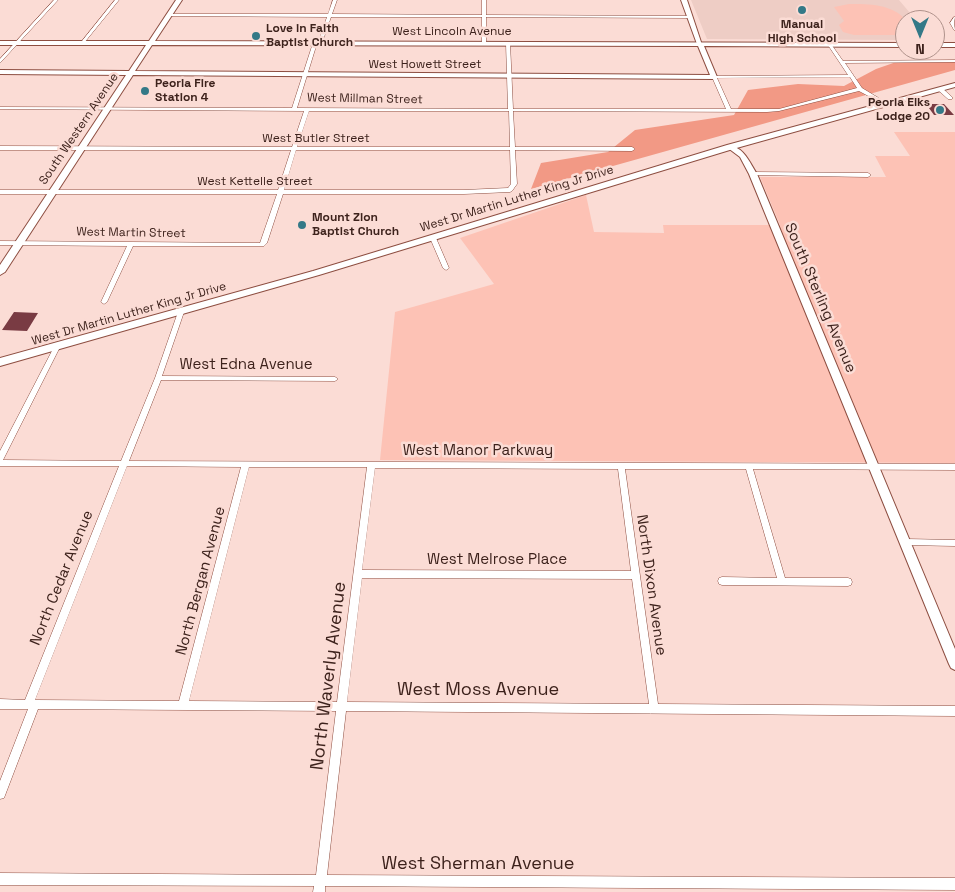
<!DOCTYPE html>
<style>
body{margin:0}
#map{position:relative;width:955px;height:892px;overflow:hidden;background:#fbdcd5;font-family:"Space Grotesk",sans-serif}
canvas{display:block}
.north{position:absolute;left:895px;top:10px;width:50px;height:50px;box-sizing:border-box;background:#fbdcd5;border:1px solid #af928b;border-radius:50%;rotate:180deg;font-size:14px;font-weight:700;line-height:20px;text-align:center;color:#3d221c}
.north::after{content:'';display:block;margin:auto;width:18px;height:22px;background:#347987;clip-path:polygon(50% 0,100% 100%,50% 72%,0 100%)}
</style>
<div id="map">
<canvas width="955" height="892"></canvas>
<div class="north">N</div>
</div>
<script>
const ctx = document.querySelector('canvas').getContext('2d');
ctx.lineJoin = 'round';
function fillPath(path, color) {
  ctx.fillStyle = color;
  ctx.fill(path, 'evenodd');
}
function strokePath(path, color, width, dash) {
  ctx.strokeStyle = color;
  ctx.lineWidth = width;
  ctx.lineCap = dash ? 'butt' : 'round';
  ctx.setLineDash(dash || []);
  ctx.stroke(path);
}
function drawText(font, color, halo, rows, align = 'center') {
  ctx.font = font + ' "Space Grotesk",sans-serif';
  ctx.lineWidth = 5;
  ctx.setLineDash([]);
  ctx.textBaseline = 'middle';
  ctx.strokeStyle = halo;
  ctx.fillStyle = color;
  for (const [text, x, y, turn = 0] of rows) {
    ctx.save();
    ctx.translate(x, y);
    ctx.rotate((+turn || 0) * Math.PI / 180);
    ctx.textAlign = isNaN(turn) ? turn : align;
    if (halo) ctx.strokeText(text, 0, 0);
    ctx.fillText(text, 0, 0);
    ctx.restore();
  }
}
fillPath(new Path2D(`
 M691 0H899L916 20H905V40L707 39Z`), '#eecdc5');
fillPath(new Path2D(`
 M849 4C869 4 892 4 906 20L905 35H854L843 32 839 25 844 21 834 7Z
 M894 132H955V463L380 460 395 312 494 284 460 238 586 195 594 232 664 233 663 225H780L760 177H886L875 156H910Z`), '#fdc2b5');
fillPath(new Path2D(`
 M902 60 953 61 955 62V70L531 189 541 163 608 152 635 130 734 115 748 90 798 84 844 86 876 69Z`), '#f29985');
fillPath(new Path2D(`
 M926 104H944L954 115H934Z
 M14 312 38 313 27 331 2 330Z`), '#793b43');
const minor = new Path2D(`
 M54 0H58L0 63V59Z
 M115 0H119L84 43H82V41Z
 M333 0H337L332 14 482 15V0H486V15L690 16 692 17 690 18 486 17V43L484 44 482 43V17H331L322 43 320 44 318 43 327 17 169 16 167 15 169 14H328Z
 M954 17H955L954 23 955 30H954L950 23Z
 M315 42 317 43 297 108 508 109 506 43 508 42 510 43 513 109H726L712 77V76L848 75 828 45 830 44H831L843 61 955 60V62L845 63 862 88 887 103V105H885L859 91 779 111 767 112 513 111 515 147H632L635 149 632 151 515 150 517 184 512 191 510 192 464 194H283L267 243 264 246H133L107 302 104 304 101 302 127 246 0 245V241L260 243 277 194H0V190H278L291 150H0V146L292 147 304 111 0 109V107L292 108 313 43ZM850 77 857 88 779 109H731L717 78ZM309 111H509L510 147H297ZM296 150H510L511 184 508 188 464 190H284Z
 M938 88H942L952 97V99H948L938 90Z
 M753 172 868 173 871 175 868 177 751 175 750 174Z
 M433 236 436 238 449 268 448 269 446 270 443 268 430 238Z
 M181 310 184 312 162 376 335 377 338 379 335 381 161 380 129 461 955 464V470L753 469 785 578H848L851 579 852 582 851 585 848 586 722 585 719 584 718 581 719 578 722 577 777 578 746 469H625L658 704 955 706V716L346 711 327 875 955 878V890L325 886V892H313L314 886 0 885V873L316 875 336 711 38 709 4 798 0 799V781L28 709H0V699L25 700 119 466H0V451L54 347 57 345 60 347 3 460 121 461 155 378 178 312ZM127 466 241 467 179 701 35 700ZM249 467H367L337 702 189 701ZM375 468 618 469 631 571 362 570ZM362 578 632 579 649 704 347 702Z
 M906 539 955 540V546L906 545 903 544 902 542 903 540Z`);
const tertiary = new Path2D(`
 M681 0H687L702 45 697 44Z
 M728 146C743 145 750 163 757 174L955 649V670L951 668 949 664 749 174 740 157 728 148Z`);
const secondary = new Path2D(`
 M176 0H182L155 41 905 43V47L704 46 717 77 714 79 133 75 5 272 0 275V265L126 75 0 74V70L129 71 146 45H0V41H149ZM152 45 698 46 710 75 135 71Z
 M935 43H955V47H935Z
 M955 83V87L733 149 319 275 0 366V358L313 271 727 145Z`);
strokePath(minor, '#8d4e41', 1);
strokePath(tertiary, '#8d4e41', 2);
strokePath(secondary, '#8d4e41', 2);
fillPath(minor, '#fff');
fillPath(tertiary, '#fff');
fillPath(secondary, '#fff');
for (const [x, y, r, color] of [
 [802,10,5,"#347987"],
 [256,36,5,"#347987"],
 [145,91,5,"#347987"],
 [940,110,5,"#347987"],
 [302,225,5,"#347987"]
]) {
  const dot = new Path2D();
  dot.arc(x, y, r, 0, 2 * Math.PI);
  ctx.fillStyle = color;
  ctx.fill(dot);
  strokePath(dot, '#fbdcd5', 2);
}
drawText('bold 12px', '#3d221c', '#fbdcd5', [
 ["Manual",802,25,"center"],
 ["High School",802,39,"center"],
 ["Love in Faith",266,29],
 ["Baptist Church",266,43],
 ["Peoria Fire",155,84],
 ["Station 4",155,98],
 ["Peoria Elks",930,103,"right"],
 ["Lodge 20",930,117,"right"],
 ["Mount Zion",312,218],
 ["Baptist Church",312,232]
], 'left');
drawText('12px', '#3d221c', '#fbdcd5', [
 ["West Lincoln Avenue",452,32],
 ["West Howett Street",425,65],
 ["West Millman Street",365,99,1],
 ["South Western Avenue",79,129,-56],
 ["West Butler Street",316,139],
 ["West Kettelle Street",255,182],
 ["West Dr Martin Luther King Jr Drive",517,199,-17],
 ["West Martin Street",131,233,1],
 ["West Dr Martin Luther King Jr Drive",129,314,-16]
]);
drawText('15px', '#3d221c', '#fbdcd5', [
 ["South Sterling Avenue",820,298,67],
 ["West Edna Avenue",246,365],
 ["West Manor Parkway",478,451],
 ["West Melrose Place",497,560],
 ["North Cedar Avenue",62,578,-68],
 ["North Bergan Avenue",201,581,-75],
 ["North Dixon Avenue",651,585,82]
]);
drawText('18px', '#3d221c', '#fbdcd5', [
 ["North Waverly Avenue",329,676,-83],
 ["West Moss Avenue",478,690],
 ["West Sherman Avenue",478,864]
]);
</script>
